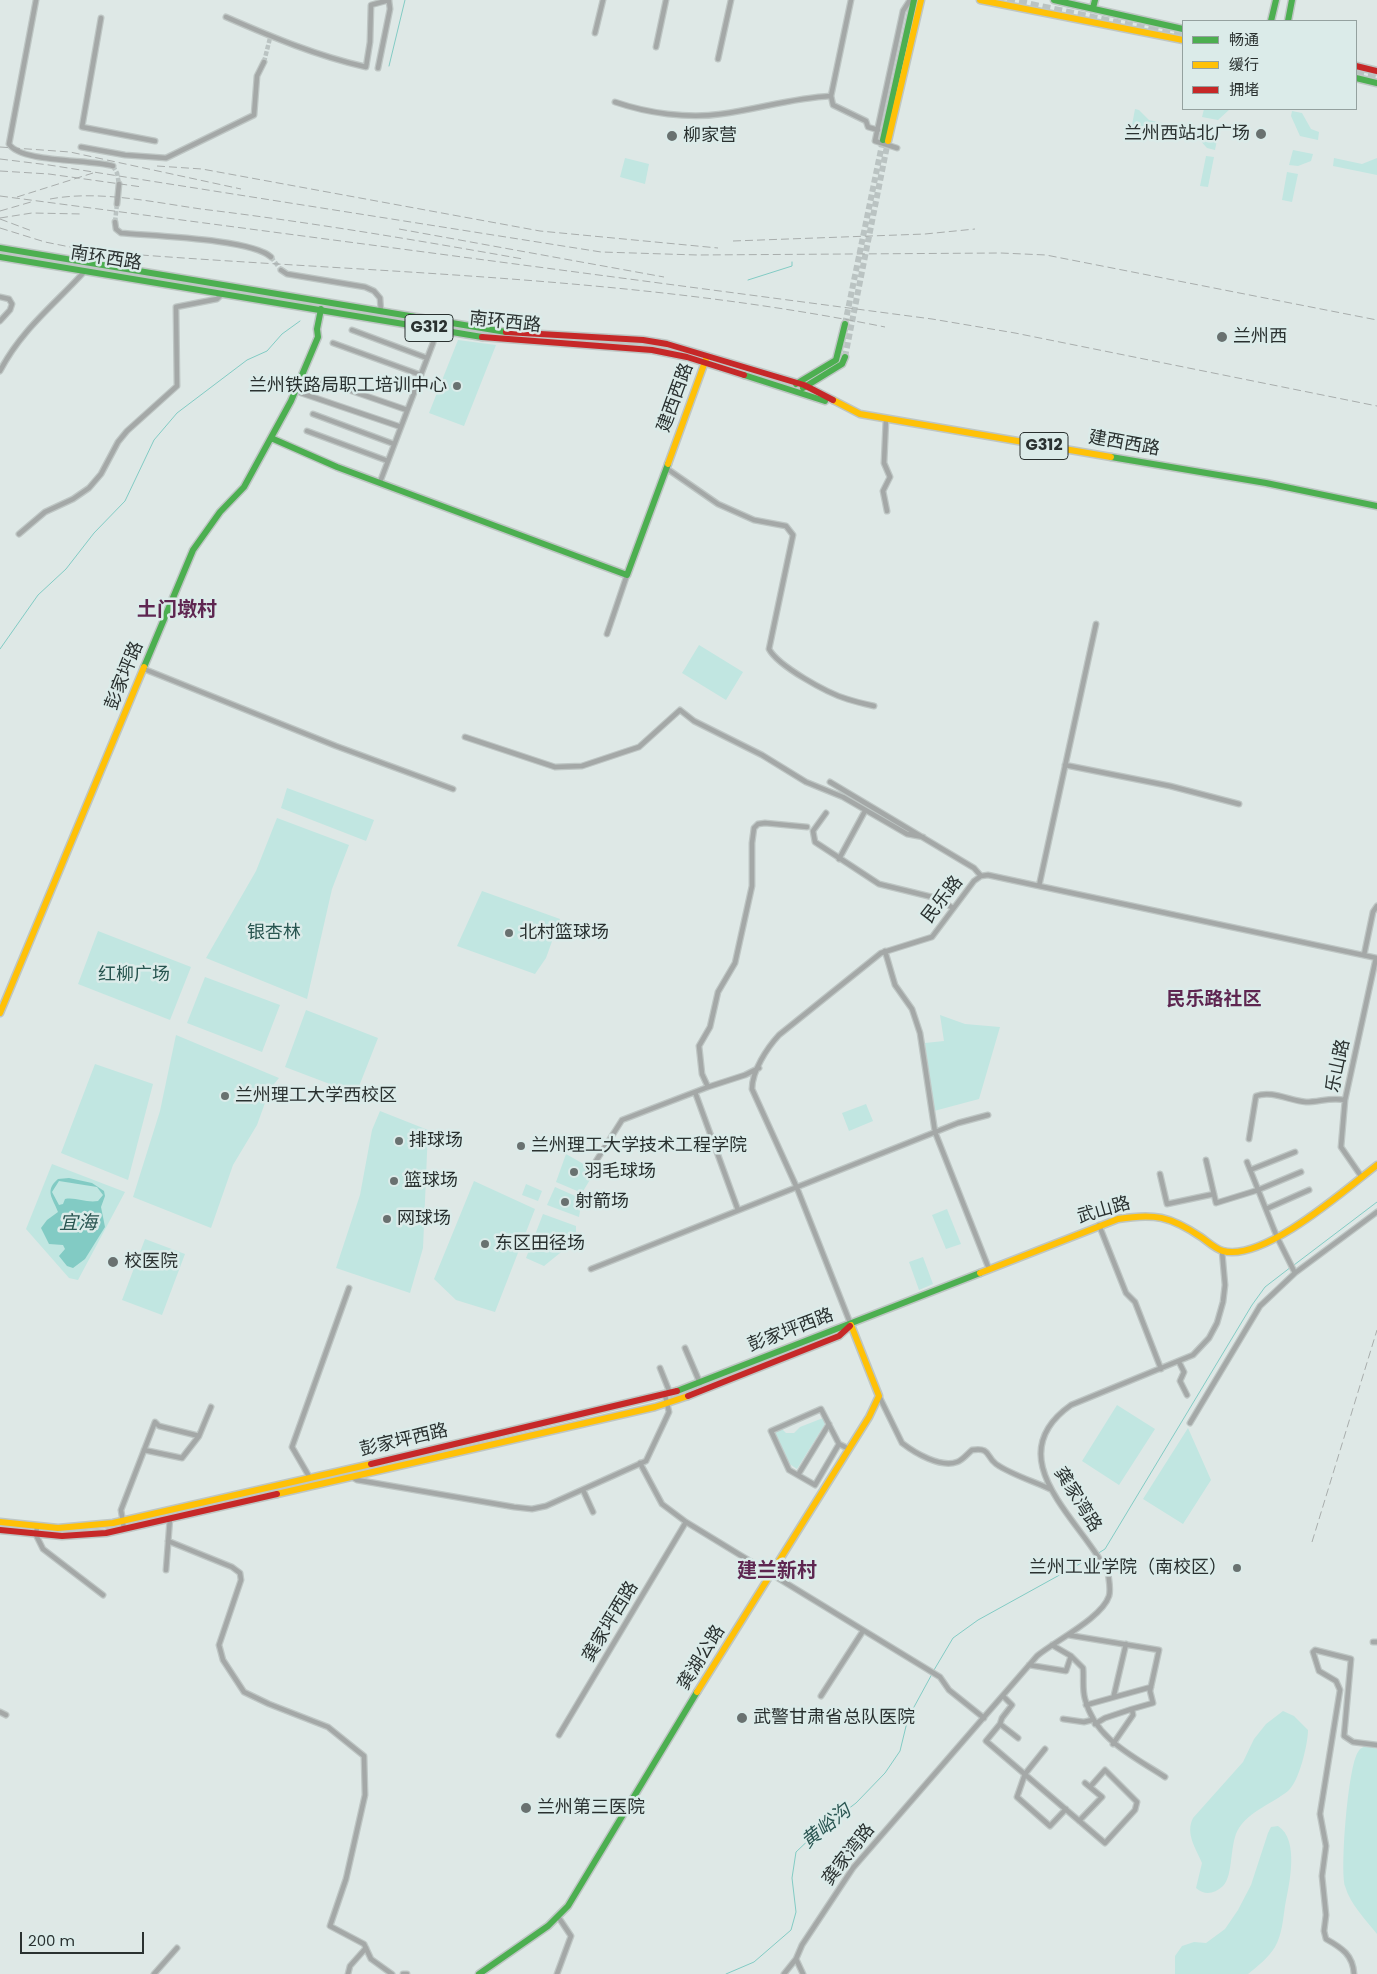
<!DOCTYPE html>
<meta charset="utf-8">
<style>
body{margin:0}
#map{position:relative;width:1377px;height:1974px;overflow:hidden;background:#dee8e6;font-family:Poppins,"Noto Sans SC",sans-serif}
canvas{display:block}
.legend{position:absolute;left:1182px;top:20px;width:175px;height:90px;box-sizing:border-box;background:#dbebe9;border:1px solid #94a19f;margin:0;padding:6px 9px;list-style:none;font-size:15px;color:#2a3130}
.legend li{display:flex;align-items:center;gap:10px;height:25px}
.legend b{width:25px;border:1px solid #94a19f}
.scale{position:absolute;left:20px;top:1932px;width:124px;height:22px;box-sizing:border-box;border:2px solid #2a3130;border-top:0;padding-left:6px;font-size:15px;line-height:18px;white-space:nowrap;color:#2a3130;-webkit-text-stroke:4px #dbebe9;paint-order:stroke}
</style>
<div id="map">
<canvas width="1377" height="1974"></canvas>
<ul class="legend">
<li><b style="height:6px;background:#4caf50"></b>畅通</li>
<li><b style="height:6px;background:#ffc107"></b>缓行</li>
<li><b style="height:6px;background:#c62828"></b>拥堵</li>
</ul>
<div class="scale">200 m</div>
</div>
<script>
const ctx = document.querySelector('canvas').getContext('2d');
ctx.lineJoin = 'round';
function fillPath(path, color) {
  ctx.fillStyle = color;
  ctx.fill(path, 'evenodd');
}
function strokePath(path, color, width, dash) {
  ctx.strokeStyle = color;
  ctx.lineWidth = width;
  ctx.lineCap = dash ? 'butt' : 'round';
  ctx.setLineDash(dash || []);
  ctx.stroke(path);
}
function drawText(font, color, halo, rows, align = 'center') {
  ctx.font = font + ' Poppins,"Noto Sans SC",sans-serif';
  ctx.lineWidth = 5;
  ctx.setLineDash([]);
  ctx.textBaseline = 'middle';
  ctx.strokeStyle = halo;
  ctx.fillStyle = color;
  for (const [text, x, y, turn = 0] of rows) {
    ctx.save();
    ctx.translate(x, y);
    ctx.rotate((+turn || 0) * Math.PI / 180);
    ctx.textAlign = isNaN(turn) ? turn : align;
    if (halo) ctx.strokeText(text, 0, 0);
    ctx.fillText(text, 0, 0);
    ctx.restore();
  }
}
fillPath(new Path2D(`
 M1135 109 1139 110 1149 120 1170 125 1169 133 1132 125Z
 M1204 109H1230L1218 120 1202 117Z
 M1292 111 1302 113 1311 129 1319 132 1318 140 1300 136 1291 116Z
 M1198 130 1218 135 1215 150 1207 148 1197 137Z
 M1293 150 1313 154 1311 161 1298 166 1289 165Z
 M1206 156 1214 157 1208 187 1200 186Z
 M625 158 649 164 645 184 620 177Z
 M1334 158 1362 164 1377 158V175L1333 166Z
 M1287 172 1298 174 1292 202 1282 200Z
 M458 340 496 345 464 426 429 413Z
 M699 645 743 672 726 700 682 673Z
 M287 788 374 820 366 841 281 808Z
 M277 818 349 845 332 889 307 999 206 958 256 871Z
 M482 891 560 919 546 958 535 974 457 946Z
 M98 931 191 967 170 1020 78 984Z
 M205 977 280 1005 262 1052 187 1023Z
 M306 1010 378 1038 356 1094 285 1067Z
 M940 1015 965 1024 1000 1027 979 1099 934 1111 925 1043 944 1041Z
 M176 1035 279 1078 270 1089 257 1125 233 1165 211 1228 133 1197 160 1111Z
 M95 1064 153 1084 128 1180 61 1153Z
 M866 1104 873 1121 849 1131 842 1113Z
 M380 1111 428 1130 423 1248 410 1293 336 1268 360 1195 372 1130Z
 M566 1154 587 1166 591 1178 582 1193 556 1182Z
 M52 1164 125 1192 78 1280 69 1278 26 1229Z
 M474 1181 535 1209 495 1312 456 1300 434 1279Z
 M526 1184 542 1191 538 1201 522 1195Z
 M555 1187 582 1199 579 1217 547 1205Z
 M947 1209 961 1244 946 1249 932 1215Z
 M543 1214 576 1226V1240L544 1266 526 1258Z
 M145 1239 185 1254 162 1315 122 1300Z
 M923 1257 933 1284 919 1290 909 1262Z
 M1117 1405 1155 1429 1119 1485 1082 1461Z
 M823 1418 825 1424 797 1469 788 1463 774 1433 782 1429 786 1433H794L800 1427Z
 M1188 1428 1211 1480 1183 1524 1143 1499Z
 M1283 1711 1294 1716 1308 1730C1308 1744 1299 1782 1288 1791 1273 1803 1250 1811 1239 1828 1229 1843 1234 1875 1223 1886 1214 1894 1205 1896 1196 1888L1202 1863C1196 1848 1185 1834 1193 1818L1243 1762 1254 1739 1266 1724Z
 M1367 1746 1377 1749V1934C1366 1920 1350 1904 1345 1886 1340 1869 1348 1766 1358 1752 1360 1748 1363 1747 1367 1746Z
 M1278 1826C1300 1840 1289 1885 1285 1906 1283 1919 1282 1935 1275 1947 1268 1958 1258 1966 1248 1974H1175V1956L1182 1946 1194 1942 1206 1943 1225 1929 1238 1910 1251 1885 1268 1833 1271 1827Z`), '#c1e6e1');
fillPath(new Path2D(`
 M69 1178 92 1183 104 1191 105 1196 101 1207 105 1227 85 1259 73 1268 67 1266 59 1256 65 1249 63 1245 49 1244 41 1228 47 1220 58 1212C53 1198 44 1191 58 1179ZM59 1181 97 1187 103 1195 98 1201C86 1203 76 1197 65 1199L63 1204 59 1205 52 1192Z`), '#82cbc4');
strokePath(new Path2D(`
 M389 66 405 0
 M748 280 792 266V262
 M0 649 38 595 66 569 94 533 125 501 154 440 177 413 247 360 267 351 282 334 300 321
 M1294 1265 1377 1202
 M1097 1554 1105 1549 1252 1305 1265 1287 1291 1267
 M934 1670 953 1638 978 1620 1094 1556
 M726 1974 754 1962 791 1930 796 1912 792 1878 796 1852 815 1834 856 1803 885 1773 900 1751 908 1718 932 1674`), '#82cbc4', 1);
strokePath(new Path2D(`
 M264 62 270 38
 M113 166 117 173 119 184
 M115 222 117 204
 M271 257 281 270`), '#bac3c2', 4.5, [4.5, 2]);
strokePath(new Path2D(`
 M845 324 883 140
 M845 357 888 141`), '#bac3c2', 6, [6, 3]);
strokePath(new Path2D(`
 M1007 0 1155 31
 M1151 26 1183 33
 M1356 73 1377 78`), '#bac3c2', 8, [8, 4]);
const street = new Path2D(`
 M36 0 9 144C21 163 90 159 113 166
 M851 0 831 96 833 105 866 121 868 127 878 130
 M226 17C272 37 317 56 366 67L370 42 371 5 389 0
 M101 18 82 127 155 141
 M595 33 603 0
 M656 47 666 0
 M718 59 731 0
 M378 68 390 9 389 1
 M615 102C647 113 688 119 721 114 760 109 791 98 831 96
 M81 147 125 155 166 158 254 115 257 76 264 62
 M897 148 875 141 903 11 910 0
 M117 204 119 184
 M115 222 116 229 121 233C152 236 252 239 271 257
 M281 270 287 274 365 287 374 291 380 298 381 312
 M0 297 9 299 12 304 10 310 0 321
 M352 330 427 358
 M333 343 421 375
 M0 371C21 330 54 305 84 272
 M317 379 407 410
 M301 393 401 427
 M313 414 394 444
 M886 419 884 463 890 477 883 491 887 511
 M307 431 388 461
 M666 468 718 504 754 520 786 526 793 535 769 649C778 666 827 693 847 699 856 702 865 704 874 706
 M380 482 433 343 436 328
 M19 534 45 512 73 499 89 488 101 474 118 442 127 431 177 386 176 307 217 299 223 293
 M607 634 627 575
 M144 669 336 746 453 789
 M465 737 555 767 582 766 639 747 680 710 694 721 762 755 806 782 843 797 907 834 923 837
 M1065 765 1170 786 1239 804
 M830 782 974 868 981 876
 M826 813 813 831 815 842 879 884 936 898 953 908
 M839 859 865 811
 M1039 886 1096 624
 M885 951 895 985 912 1009 920 1033 935 1132 989 1269
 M1364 955 1373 912 1377 906
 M708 1087 702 1074 699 1046 710 1027 718 992 735 963 752 886V843L754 828 758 824 765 823 807 827
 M695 1092 738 1210
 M1249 1139 1256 1096C1272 1090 1290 1101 1306 1102 1320 1102 1330 1097 1345 1100
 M1206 1160 1216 1203 1258 1190 1301 1172
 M596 1161 622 1120 708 1087 745 1075 759 1068
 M1250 1170 1295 1152
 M1160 1174 1167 1204 1214 1194
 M1361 1176 1341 1147 1345 1100 1376 958
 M1266 1209 1309 1190
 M1099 1225 1126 1293 1135 1302 1161 1369
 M591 1269 958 1123 988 1115
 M1295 1273 1377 1212
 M851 1325 797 1188 752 1089C752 1071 767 1048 779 1035L881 953 932 937 974 881 981 876 988 875 1039 886 1377 958
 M685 1348 700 1383
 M1179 1362 1184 1372 1180 1381 1187 1395
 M660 1368 670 1393
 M879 1396 902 1443C915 1453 940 1468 957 1462 963 1460 967 1454 972 1450 991 1447 986 1457 996 1464 1012 1475 1033 1481 1050 1489
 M1190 1423 1260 1306 1295 1273 1277 1237 1247 1162
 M199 1436 211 1407
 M839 1444 815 1485 789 1470 771 1431 821 1409 839 1444 849 1449
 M640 1463 662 1504 686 1522 940 1677 949 1690 984 1718
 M798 1475 829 1424
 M352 1477 357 1480 514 1507 532 1509 546 1506 646 1461 669 1412 665 1395
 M310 1478 292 1447 349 1288
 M583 1490 593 1512
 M37 1527 36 1535 43 1549 103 1595
 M124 1529 121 1510 155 1422 159 1426 199 1436 182 1458 144 1450
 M168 1541 232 1567 240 1573 241 1580 219 1645 223 1660 244 1692 269 1704 328 1727 364 1756 365 1795 346 1879 330 1926 364 1944 371 1959 392 1974
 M166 1570 170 1518
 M1068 1635 1159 1650 1150 1691 1153 1703 1132 1709
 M1373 1642H1377
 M1052 1645 1071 1656 1083 1668C1084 1678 1082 1689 1085 1699 1095 1739 1133 1756 1165 1777
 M1029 1665 1066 1671 1071 1656
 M1114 1695 1126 1644
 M821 1696 863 1631
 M1003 1696 1012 1705 1002 1718 1000 1724 1018 1738
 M1086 1705 1151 1687
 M0 1712 6 1715
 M1063 1719 1084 1722 1092 1720
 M1000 1724 986 1741 1105 1843 1135 1810 1137 1802 1105 1770 1090 1787
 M1095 1724 1105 1718 1132 1709 1133 1715 1113 1744
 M559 1735 686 1522
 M1045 1749 1025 1774 1017 1797 1050 1826 1066 1809
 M1079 1821 1102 1797 1085 1783
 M154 1974 177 1948
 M348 1974 350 1966 366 1948
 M403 1974H407
 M557 1974 571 1936 559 1918
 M784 1974 796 1959
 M803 1974 796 1959 802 1945 853 1868 1037 1656C1055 1641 1102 1618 1109 1596 1111 1589 1109 1581 1108 1573 1081 1520 996 1458 1071 1405L1193 1355 1209 1338 1217 1323 1223 1302 1225 1285 1222 1251
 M1354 1974C1353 1955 1342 1948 1326 1939L1324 1931 1326 1915 1322 1876 1326 1846 1320 1814 1340 1690 1336 1681 1319 1671 1313 1652 1315 1650 1351 1659 1344 1736 1353 1742 1377 1745`);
const fast = new Path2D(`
 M1054 0 1183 29
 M1093 8 1095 0
 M1271 21 1276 0
 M1288 21 1292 0
 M1356 78 1377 83
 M883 140 914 0
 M0 248 506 332
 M0 257 482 337
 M744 375 825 401
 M796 384 836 360 845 324
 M803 388 842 364 845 357
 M271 438 337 467 627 575 668 464
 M1111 457 1266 483 1377 506
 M144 667 193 550 220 512 244 487 291 401 318 337 317 329 321 309
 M677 1391 980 1273
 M479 1974 548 1926 568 1906 697 1692`);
const slow = new Path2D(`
 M980 0 1183 40
 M888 141 921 0
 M833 400 860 414 1111 457
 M668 464 706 359
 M0 1013 144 667
 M980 1273 1118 1219C1154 1213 1170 1216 1201 1237 1207 1241 1215 1249 1223 1251 1264 1262 1346 1189 1377 1165
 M277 1494 655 1407 688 1396
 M0 1522 58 1528 113 1523 371 1464
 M697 1692 869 1417 879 1396 851 1325`);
const jam = new Path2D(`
 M1356 66 1377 71
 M506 332 643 340 667 344 804 385 833 400
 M482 337 652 350 687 357 744 375
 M688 1396 839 1336 850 1326
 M371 1464 677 1391
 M0 1530 62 1536 106 1533 277 1494`);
strokePath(street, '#bec6c4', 7);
strokePath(fast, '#bec6c4', 9);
strokePath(slow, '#bec6c4', 9);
strokePath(jam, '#bec6c4', 9);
strokePath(street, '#a4a8a7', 4.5);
strokePath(fast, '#4caf50', 6);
strokePath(slow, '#ffc107', 6);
strokePath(jam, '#c62828', 6);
strokePath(new Path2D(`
 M0 147 70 152 241 189
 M0 159 49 165 601 252 697 255 1001 253 1046 255 1377 320
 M157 166 202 169 540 231 718 248
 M0 171 49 174 142 187
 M0 196 932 319 1015 333 1377 406
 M17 197 93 173
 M50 199C99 190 152 202 201 209 309 222 416 240 523 259
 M0 211 31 202
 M0 218 32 213 82 214
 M0 219 32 231
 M0 228 45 242 90 251C355 273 624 274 885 327
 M399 229 664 277
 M733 241 925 234 975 229
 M1312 1542 1377 1330`), '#a8adac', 1, [8, 4]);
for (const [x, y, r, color] of [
 [1261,134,6,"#697170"],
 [672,136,6,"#697170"],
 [1222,337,6,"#697170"],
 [457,386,5,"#697170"],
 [509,933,5,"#697170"],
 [225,1096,5,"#697170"],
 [399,1141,5,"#697170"],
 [521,1146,5,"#697170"],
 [574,1172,5,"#697170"],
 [394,1181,5,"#697170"],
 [565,1202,5,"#697170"],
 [387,1219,5,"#697170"],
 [485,1244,5,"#697170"],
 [113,1262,6,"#697170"],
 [1237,1568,5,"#697170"],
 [742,1718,6,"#697170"],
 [526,1808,6,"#697170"]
]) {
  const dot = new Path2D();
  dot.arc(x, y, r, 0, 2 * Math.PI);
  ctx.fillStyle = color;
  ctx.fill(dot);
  strokePath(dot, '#dbebe9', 2);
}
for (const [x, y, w] of [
 [429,328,48],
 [1044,446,48]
]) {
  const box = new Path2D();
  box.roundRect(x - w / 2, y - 13.5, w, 27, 4);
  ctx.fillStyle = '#dbebe9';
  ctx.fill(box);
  strokePath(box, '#2a3130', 1);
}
drawText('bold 16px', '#2a3130', null, [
 ["G312",429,328],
 ["G312",1044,446]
]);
drawText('18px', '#2a3130', '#dbebe9', [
 ["兰州西站北广场",1250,134,"right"],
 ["柳家营",683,136],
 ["兰州西",1233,337],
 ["兰州铁路局职工培训中心",447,386,"right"],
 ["北村篮球场",519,933],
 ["兰州理工大学西校区",235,1096],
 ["排球场",409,1141],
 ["兰州理工大学技术工程学院",531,1146],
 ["羽毛球场",584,1172],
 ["篮球场",404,1181],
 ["射箭场",575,1202],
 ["网球场",397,1219],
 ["东区田径场",495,1244],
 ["校医院",124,1262],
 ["兰州工业学院（南校区）",1227,1568,"right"],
 ["武警甘肃省总队医院",753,1718],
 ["兰州第三医院",537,1808]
], 'left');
drawText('18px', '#2a3130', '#dbebe9', [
 ["南环西路",106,259,9],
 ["南环西路",505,323,6],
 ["建西西路",676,398,-70],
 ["建西西路",1124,444,10],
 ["彭家坪路",125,676,-68],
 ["民乐路",943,900,-52],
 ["乐山路",1339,1066,-78],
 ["武山路",1104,1211,-16],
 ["彭家坪西路",791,1331,-21],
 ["彭家坪西路",404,1441,-13],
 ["龚家湾路",1077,1500,58],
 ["龚家坪西路",611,1622,-59],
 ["龚湖公路",702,1658,-58],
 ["龚家湾路",849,1855,-52]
]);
drawText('18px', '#285550', '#dbebe9', [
 ["银杏林",274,933],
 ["红柳广场",134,975]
]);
drawText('bold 19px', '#5e2651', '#dbebe9', [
 ["民乐路社区",1214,1000]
]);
drawText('italic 19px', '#295551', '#dbebe9', [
 ["宜海",78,1224],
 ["黄峪沟",827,1827,-39]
]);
drawText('bold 20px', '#5e2651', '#dbebe9', [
 ["土门墩村",177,611],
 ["建兰新村",777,1572]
]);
</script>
